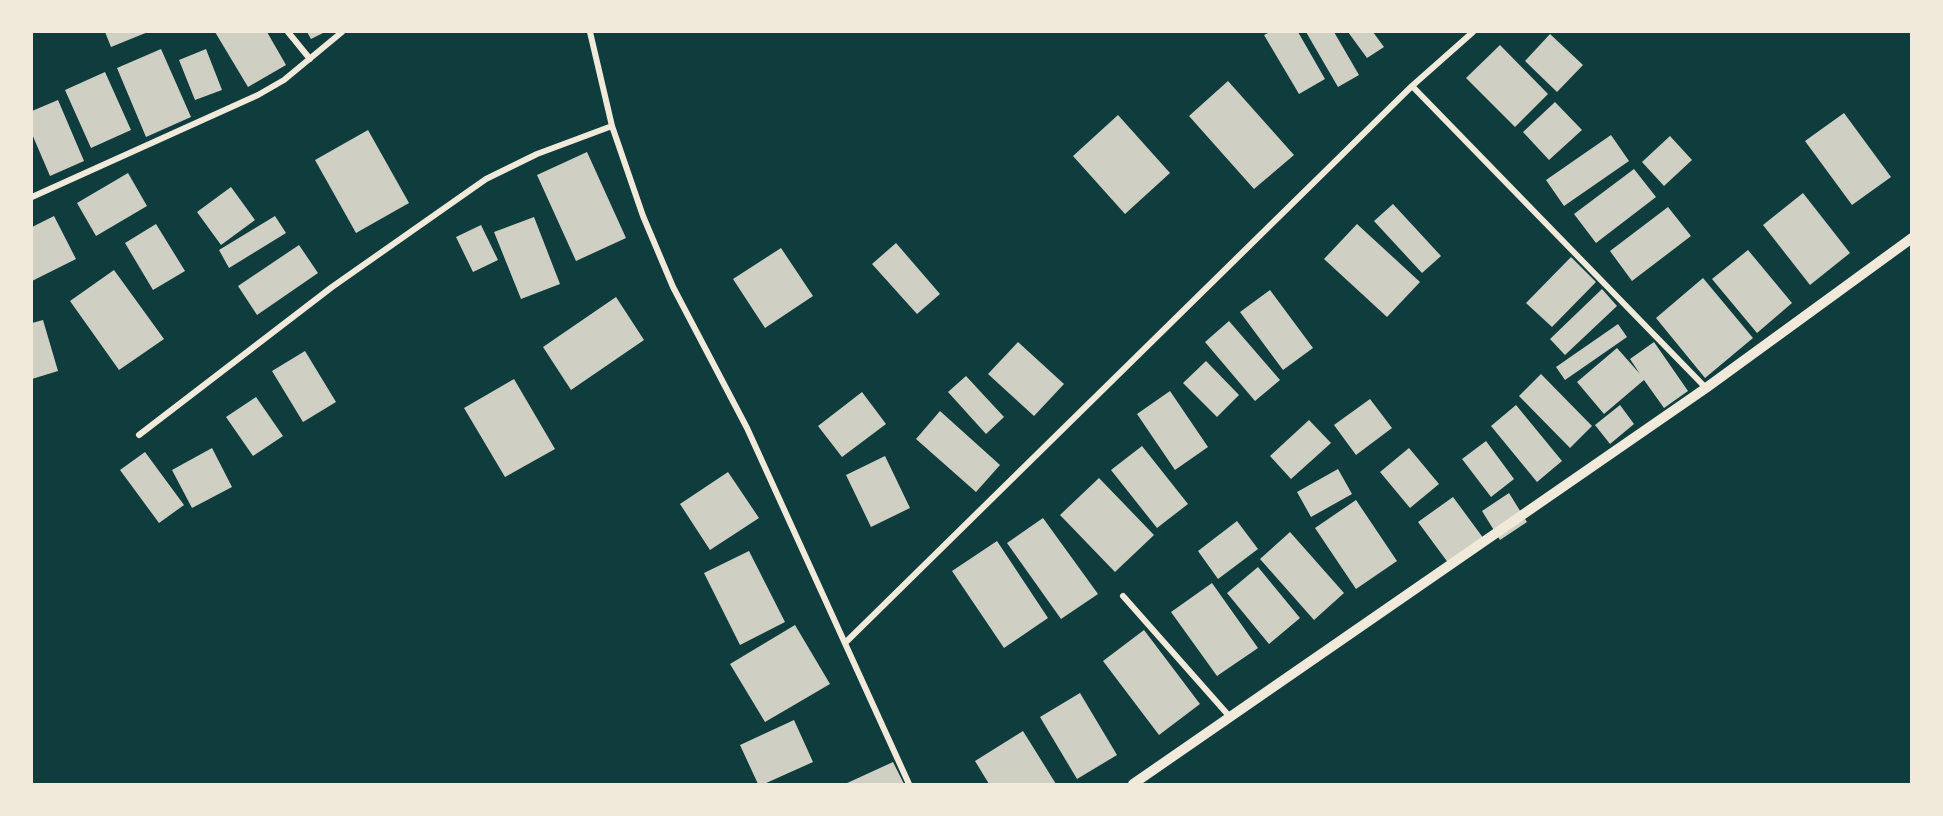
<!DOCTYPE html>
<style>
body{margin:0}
#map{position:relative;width:1943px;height:816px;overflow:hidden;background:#0f3d3e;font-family:Bitter,serif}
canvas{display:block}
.frame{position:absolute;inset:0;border:33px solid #f1e9da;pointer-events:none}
</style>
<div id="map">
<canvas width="1943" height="816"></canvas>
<div class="frame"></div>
</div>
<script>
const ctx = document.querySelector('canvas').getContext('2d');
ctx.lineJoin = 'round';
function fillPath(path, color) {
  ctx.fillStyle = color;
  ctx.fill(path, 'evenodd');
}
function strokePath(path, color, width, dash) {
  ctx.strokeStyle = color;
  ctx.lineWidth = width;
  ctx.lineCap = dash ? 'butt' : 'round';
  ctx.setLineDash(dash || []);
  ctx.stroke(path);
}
fillPath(new Path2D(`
 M105 32H148L111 47Z
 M215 32H267L286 65 248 87Z
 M307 32H325L311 39Z
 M1270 32H1298L1325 79 1299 94 1264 35Z
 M1306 32H1334L1359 75 1338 87Z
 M1348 32H1373L1384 47 1367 58Z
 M1550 34 1583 65 1557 92 1525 61Z
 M1500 45 1548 94 1515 127 1466 78Z
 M161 49 191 117 146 137 117 68Z
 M206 49 222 90 195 100 179 60Z
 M105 72 131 130 91 148 65 90Z
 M1228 81 1294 155 1254 189 1189 116Z
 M58 100 84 161 50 176 32 134V111Z
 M1555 102 1582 130 1549 160 1523 132Z
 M1844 113 1891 177 1852 205 1805 141Z
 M1118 115 1170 173 1125 214 1073 156Z
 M368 130 409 203 356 233 315 160Z
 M1611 135 1629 161 1564 206 1546 180Z
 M1670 136 1692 160 1664 186 1642 162Z
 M587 152 626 238 576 261 537 175Z
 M1634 169 1656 197 1596 243 1574 214Z
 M128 173 147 206 96 236 77 203Z
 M231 187 255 220 221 245 197 212Z
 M1803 193 1850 253 1810 285 1763 225Z
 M1393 204 1441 256 1422 273 1374 221Z
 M1668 207 1691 236 1632 281 1610 251Z
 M54 216 76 259 32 281V227Z
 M275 216 286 233 229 268 219 250Z
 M534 217 560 284 521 299 494 232Z
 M156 224 185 271 153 290 125 243Z
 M1357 224 1420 282 1387 317 1324 259Z
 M481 225 498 260 473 272 456 237Z
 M896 243 940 294 917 314 872 264Z
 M299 245 318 273 257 315 238 286Z
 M781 248 813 296 765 328 733 279Z
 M1748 250 1792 303 1757 333 1712 279Z
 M1571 257 1596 282 1552 327 1526 303Z
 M114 270 164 339 119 370 70 301Z
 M1703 278 1753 338 1705 378 1656 318Z
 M1602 289 1617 306 1565 355 1550 339Z
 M1270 290 1313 348 1283 370 1240 312Z
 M616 297 644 340 571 390 543 347Z
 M43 320 58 371 32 379V323Z
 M1229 321 1280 380 1255 401 1205 342Z
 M1618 324 1627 337 1565 380 1556 367Z
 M1018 342 1064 384 1034 416 988 374Z
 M1654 342 1688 391 1664 408 1644 380 1604 414 1577 382 1617 348 1640 374 1630 359Z
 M305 351 336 402 303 422 272 371Z
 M1206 361 1239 395 1217 417 1183 383Z
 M1541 374 1592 426 1570 448 1519 396Z
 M966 376 1004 417 986 434 948 392Z
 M514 379 555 449 505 477 464 408Z
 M1170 391 1208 447 1175 470 1137 414Z
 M862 392 886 424 842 457 818 426Z
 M256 397 283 436 253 456 226 417Z
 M1370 399 1392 428 1356 455 1334 425Z
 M1516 405 1562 461 1537 482 1491 426Z
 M1620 405 1634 424 1610 444 1595 425Z
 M940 411 1000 465 976 492 916 439Z
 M1309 420 1331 443 1291 479 1270 456Z
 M1486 441 1514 479 1491 497 1462 459Z
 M1142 446 1188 504 1157 528 1111 470Z
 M212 448 232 487 192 508 172 470Z
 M1409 448 1439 484 1410 508 1380 472Z
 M145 452 184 505 159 523 120 470Z
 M885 456 910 508 871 527 846 475Z
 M1338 469 1352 494 1311 517 1297 492Z
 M728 472 759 518 710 550 680 504Z
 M1099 478 1154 535 1115 572 1060 515Z
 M1509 493 1527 522 1500 540 1482 511Z
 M1453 497 1484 539 1449 564 1418 522Z
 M1356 500 1397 561 1356 589 1315 528Z
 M1043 518 1098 594 1061 619 1007 543Z
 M1237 521 1258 549 1218 579 1198 551Z
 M1290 532 1344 593 1314 620 1260 559Z
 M997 541 1048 618 1004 648 952 571Z
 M749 551 785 622 740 645 704 573Z
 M1258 567 1300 618 1269 644 1227 593Z
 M1212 583 1258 648 1217 676 1171 612Z
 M795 625 830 684 765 722 730 664Z
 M1144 630 1200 704 1159 735 1103 661Z
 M1080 693 1117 755 1077 779 1040 717Z
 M794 720 813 762 764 784H758L740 745Z
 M1023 731 1056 784H989L975 761Z
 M893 762 904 784H845Z`), '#cfcfc3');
strokePath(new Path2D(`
 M288 32 310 59
 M590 32 612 126 643 216 673 287 747 428 909 784
 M1412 86 1706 388
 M32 197 258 95 284 80 342 32
 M139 435 332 287 486 179 537 154 612 126
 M1123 596 1230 717
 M846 642 1412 86 1473 32`), '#f1e9da', 6);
strokePath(new Path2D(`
 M1133 784 1706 388 1912 238`), '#f1e9da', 10);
</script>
